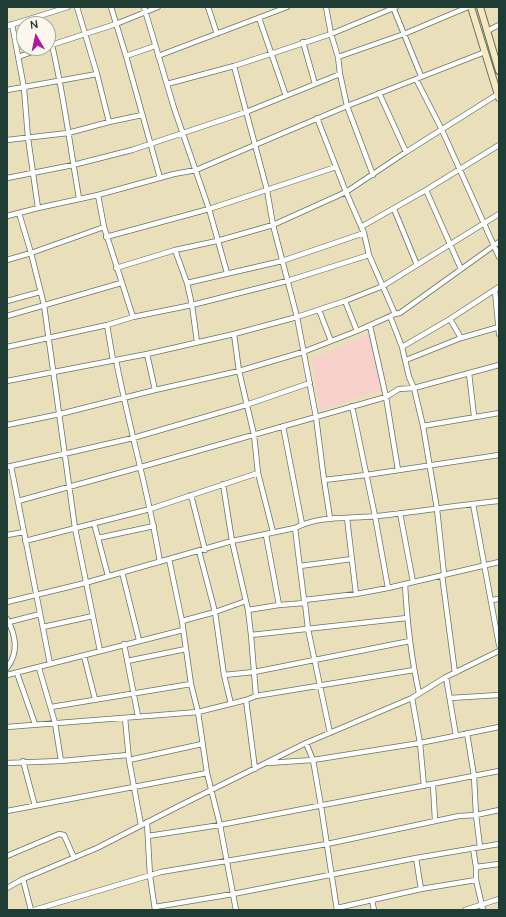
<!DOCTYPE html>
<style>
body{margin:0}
#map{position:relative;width:506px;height:917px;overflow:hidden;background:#eadfbb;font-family:"Architects Daughter",sans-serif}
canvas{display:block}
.frame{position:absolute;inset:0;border:8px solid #1f3d34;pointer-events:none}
.north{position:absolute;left:16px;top:16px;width:40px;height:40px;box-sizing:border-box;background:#fbf7ec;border:1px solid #a3ada2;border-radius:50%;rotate:351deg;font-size:11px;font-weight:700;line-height:16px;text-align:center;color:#1f3d34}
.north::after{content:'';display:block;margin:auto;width:14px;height:18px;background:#b5179e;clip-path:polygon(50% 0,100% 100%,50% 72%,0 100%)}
</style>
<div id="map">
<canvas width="506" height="917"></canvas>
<div class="frame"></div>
<div class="north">N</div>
</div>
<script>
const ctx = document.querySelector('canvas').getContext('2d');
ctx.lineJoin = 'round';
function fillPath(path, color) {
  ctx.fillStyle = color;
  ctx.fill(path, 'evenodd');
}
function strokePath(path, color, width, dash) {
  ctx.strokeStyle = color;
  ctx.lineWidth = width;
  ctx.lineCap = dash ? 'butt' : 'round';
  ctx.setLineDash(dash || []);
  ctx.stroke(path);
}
fillPath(new Path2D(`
 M370 334 381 390 320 410 312 359Z`), '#f7d0cb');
const street = new Path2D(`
 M77 7 97 74 109 122
 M111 7 126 56 160 178
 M144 7 174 108 209 209 227 273
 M208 7 217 34
 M326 7 331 34 338 57 340 74 347 106 373 175
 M393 7 421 76
 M259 18 286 96
 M12 24 24 88 28 138 38 208
 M7 26 68 7
 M487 31 499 25
 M303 42 315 84
 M52 45C64 95 70 147 79 198
 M48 46 116 24 158 7
 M126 56 155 46
 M158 56 287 7
 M18 57 43 48
 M338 57 404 34 468 7
 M234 66 267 190 273 225 297 317 316 417 324 480 330 518
 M416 79 442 130 499 257
 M167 84 234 66 331 34 396 7
 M7 90 97 74
 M379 93 406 152
 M317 118 346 192 364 233 369 255 395 314
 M7 140 68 133 109 122 142 115
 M7 178 73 165 132 150 246 112 340 74
 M426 190 461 269
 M98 195 104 227 133 317
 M394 209 417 265
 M19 213 31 253 44 305 75 528 100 651
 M7 216 38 208 98 195 174 174 196 170 347 106 485 52
 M361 227 426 190 499 145
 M106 237 209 209 336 167
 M175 250 187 283 192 305 197 342
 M7 260 31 253 104 227
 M116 268 175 250 217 241 273 225 346 192 406 152 498 94
 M187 283 282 261 364 233
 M495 290 499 334
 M7 301 40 292
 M345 301 357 331
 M319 310 331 341
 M7 316 121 283
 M390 316 402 347 409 377 414 388 423 426 437 509 444 574
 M450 319 461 338
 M107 325 113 360
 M370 326 386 397 398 470
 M234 334 239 371 254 435 258 473 273 532
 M7 347 107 325 133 317 192 305 287 281 369 255
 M402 347 450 319 499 287
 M147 354 155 390
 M116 360C129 428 149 494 160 562
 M406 360 461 338 499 327
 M469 373 474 416
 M7 381 147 354 234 334 297 317 345 301 383 286 499 214
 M352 406 375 516 388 588
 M7 425 60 414 155 390 239 371 303 352 357 331 395 314 400 313 499 242
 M283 426 302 524
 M423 426 499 413
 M11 466 50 664
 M7 467 133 438 246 405 310 383
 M324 480 366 475 499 455
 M223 484 232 541 248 610 251 635 256 696
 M191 495 205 550
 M18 501 141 467 386 397 399 389 414 388 499 365
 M473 504 499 645
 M400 513 413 582
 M347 518 356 594
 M94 523 108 576
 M295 528 304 600
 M7 535 24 532
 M266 535 279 605
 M98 538 154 526
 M25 541 150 509 258 473
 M199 551 215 612 224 675 231 704
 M169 559 182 621 191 684 198 712 207 773 220 825 236 910
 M300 566 352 559
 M122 572 139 640
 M442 575 455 673
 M405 584C407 621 411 657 419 693
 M491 600 499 599
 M7 602 85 583 232 541 295 528C320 515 349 519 377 516 417 512 458 505 499 501
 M305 603 308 629 330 733
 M248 610 279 605 305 603 304 600 356 594 388 588 499 562
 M7 619C16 636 19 652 7 668
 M182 621 215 612 246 601
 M9 622 40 614
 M43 627 93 616
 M251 635 407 618
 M124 644 138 716
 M84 656 95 699
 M127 661 186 649
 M39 668 55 723 61 761
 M17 673 35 724
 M7 675 183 630
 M224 675 254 672 410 641
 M446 677 456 736
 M412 698 420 743 424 786
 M450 698 499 695
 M246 700 255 769
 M51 707 191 684
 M125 718 129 760 141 825
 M7 727 198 712 246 700 256 696 414 670
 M467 733 474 776 476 815 480 847
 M306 743 313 760 321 806 337 910
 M129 760 202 744
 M23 761 35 806
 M7 763 61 761 128 755
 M268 763 313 760 420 743 499 727
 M433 785 435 820
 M7 811 207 773
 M147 822 150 876 155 910
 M148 836 220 825 499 771
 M473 848 476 867V880L483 910
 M7 856 59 834 64 835 74 858
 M416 858 421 889
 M476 867 499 864
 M23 879 31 910
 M7 888 23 879 97 848 177 807 306 743 412 698 446 677 499 651
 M372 900 374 910
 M155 907 233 894 416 858 499 844
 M337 908 421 889 476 880
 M34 910 161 872 327 844 459 816 476 815 499 810
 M465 910 499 899`);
const secondary = new Path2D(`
 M471 7 499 98
 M480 7 499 71`);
strokePath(street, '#667663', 6);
strokePath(secondary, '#667663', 8);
strokePath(street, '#fff', 4.5);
strokePath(secondary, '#f7e8c3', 6);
</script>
